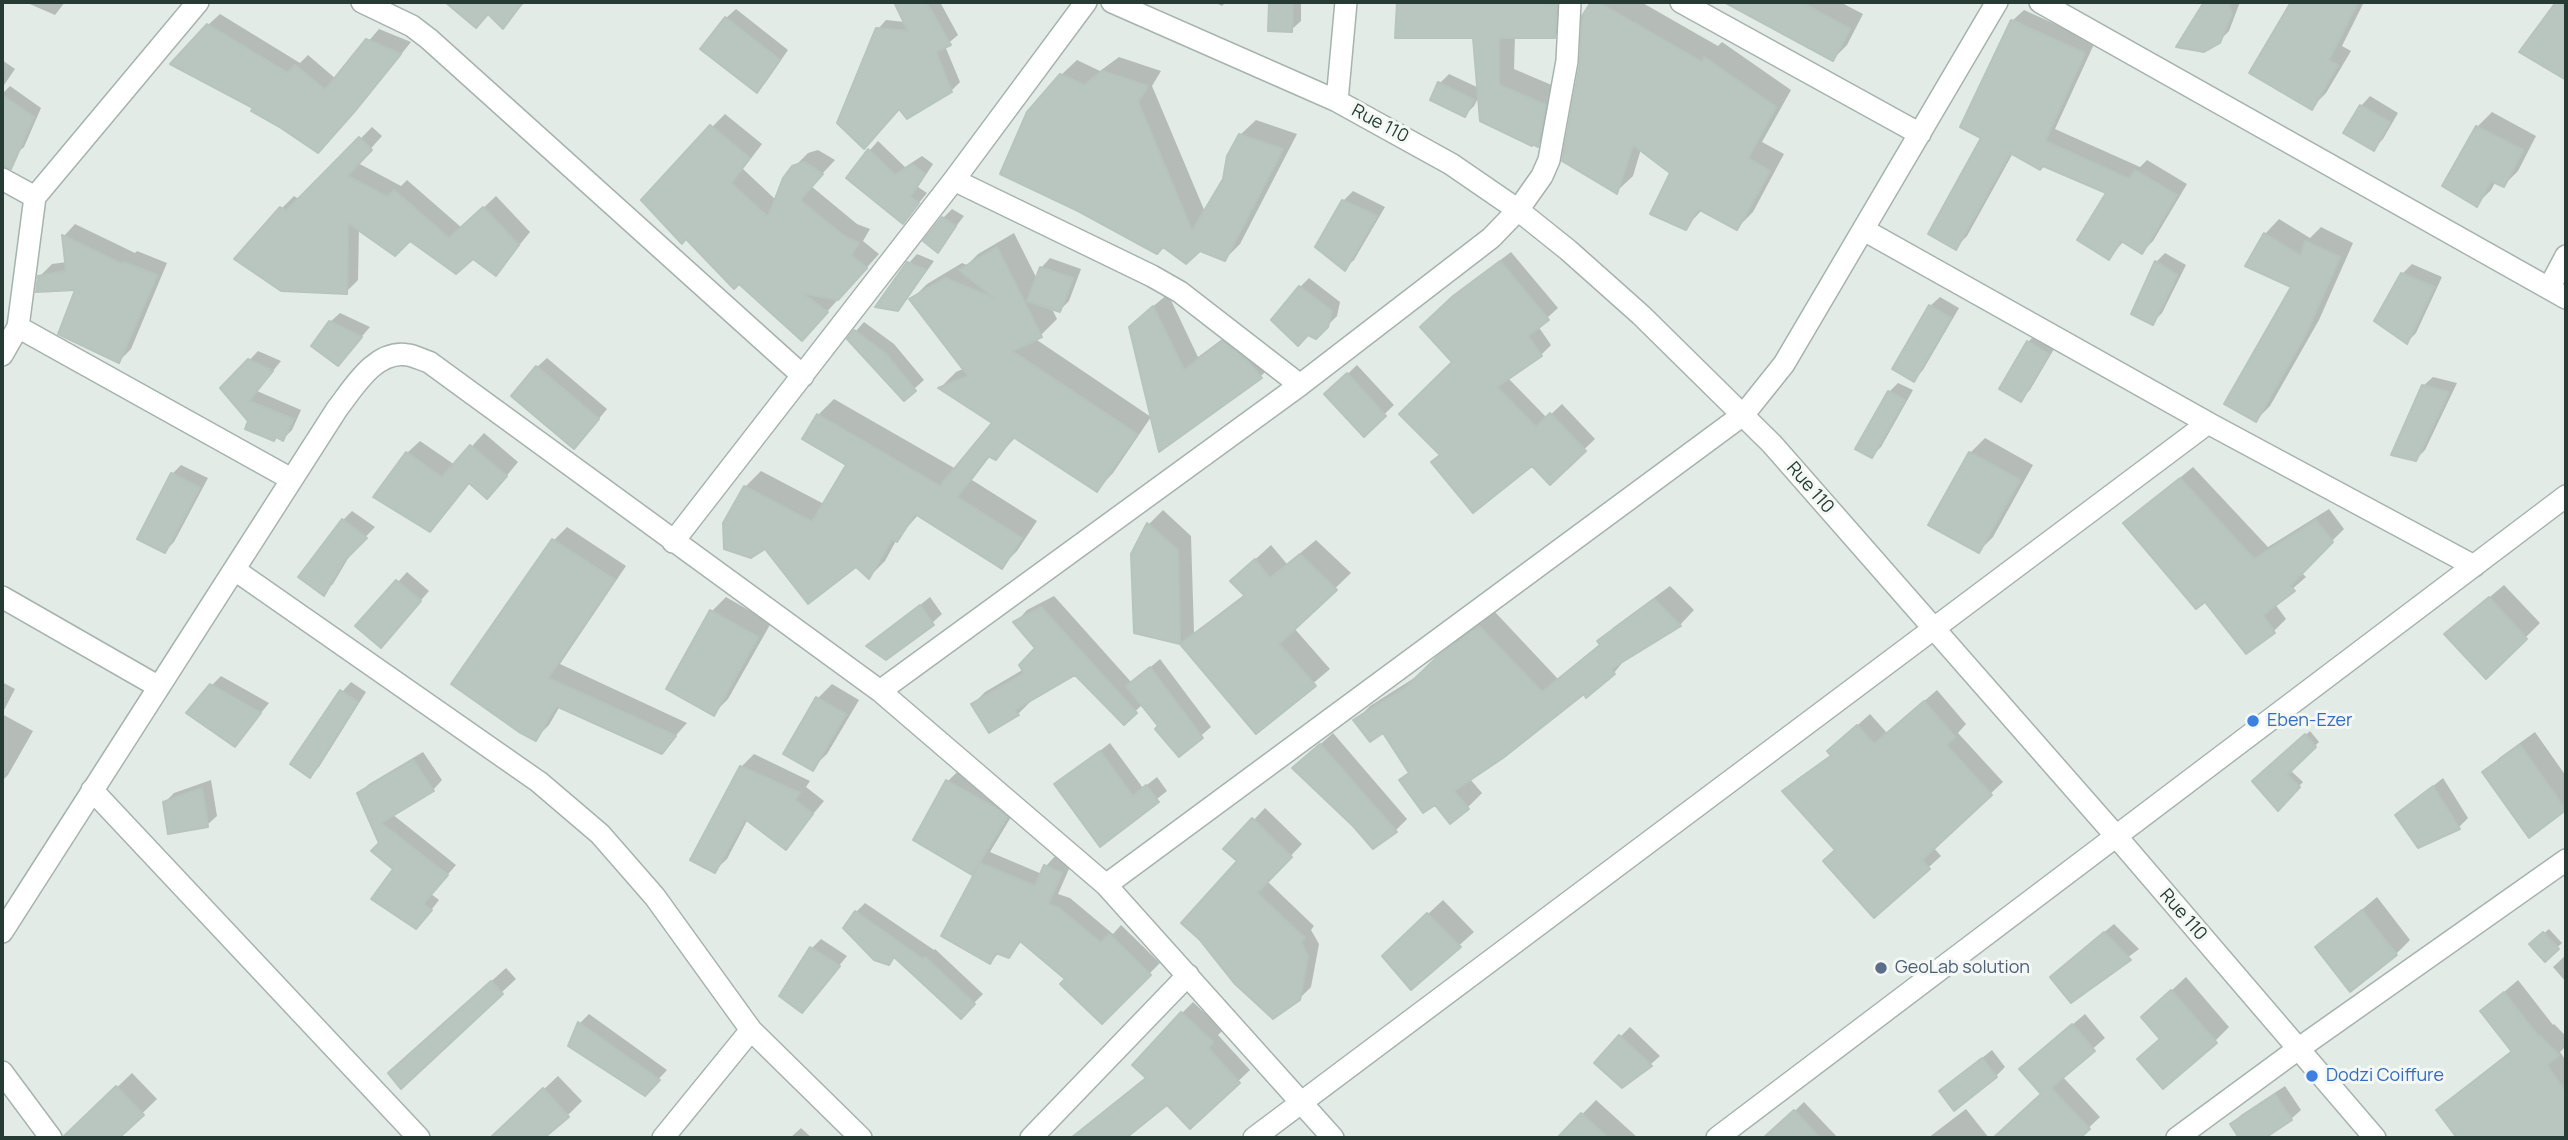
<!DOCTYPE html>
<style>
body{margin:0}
#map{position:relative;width:2568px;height:1140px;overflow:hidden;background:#e3ebe7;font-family:Manrope,sans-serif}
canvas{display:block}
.frame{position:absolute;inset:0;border:4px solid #253b33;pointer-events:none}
</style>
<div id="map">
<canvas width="2568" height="1140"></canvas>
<div class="frame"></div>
</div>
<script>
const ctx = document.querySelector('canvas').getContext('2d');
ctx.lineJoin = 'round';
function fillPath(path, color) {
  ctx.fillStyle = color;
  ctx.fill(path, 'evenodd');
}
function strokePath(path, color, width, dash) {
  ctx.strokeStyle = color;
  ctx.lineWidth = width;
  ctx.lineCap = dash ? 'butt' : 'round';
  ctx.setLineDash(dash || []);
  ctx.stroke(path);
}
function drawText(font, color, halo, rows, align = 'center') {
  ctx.font = font + ' Manrope,sans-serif';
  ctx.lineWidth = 6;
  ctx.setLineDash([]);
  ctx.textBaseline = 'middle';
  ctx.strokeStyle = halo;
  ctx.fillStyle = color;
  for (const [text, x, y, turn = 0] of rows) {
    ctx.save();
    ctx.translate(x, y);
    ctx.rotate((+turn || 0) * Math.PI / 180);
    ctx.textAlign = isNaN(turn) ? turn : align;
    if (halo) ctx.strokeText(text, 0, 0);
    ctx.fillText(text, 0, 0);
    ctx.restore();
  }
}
fillPath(new Path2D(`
 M25 2H65L55 15Z
 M456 2H525L503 26 489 12 453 6Z
 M896 2H940L958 35 945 46 960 82 951 91 878 29 886 20 905 22Z
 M1214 2H1226L1222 6Z
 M1271 2H1301V21L1291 30H1270Z
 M1399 2H1572L1571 20 1554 36H1515L1514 69 1561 89 1554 129 1538 145 1479 96 1474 106 1465 115 1440 83 1449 74 1479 88 1475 36H1397Z
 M1593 2H1641L1718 46 1722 42 1791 90 1762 142 1784 154 1753 212 1737 228 1703 209 1685 228 1672 172 1641 149 1633 176 1617 191 1582 64 1584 17Z
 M1733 2H1840L1863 14 1847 45 1833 59 1732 4Z
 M2206 2H2240L2229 31 2219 41 2179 46Z
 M2293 2H2364L2342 46 2351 51 2326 93 2312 107 2251 72Z
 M736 9 788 50 766 82 757 91 726 18Z
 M2024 10 2095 42 2055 129 2140 167 2147 160 2187 184 2153 241 2142 252 2124 241 2109 258 2108 193 2013 153 1967 236 1956 247 2012 21Z
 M220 14 300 63 308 55 336 79 379 29 411 42 366 98 329 139 256 108 208 25Z
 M1119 57 1161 71 1152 86 1205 212 1224 179 1240 135 1256 120 1297 134 1240 244 1225 259 1199 248 1061 75 1077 60 1100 71Z
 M2 60 15 69 2 88Z
 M10 86 41 108 24 147 15 155 2 149V94Z
 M2370 96 2398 113 2383 139 2374 148 2361 106Z
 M2492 112 2536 136 2518 171 2504 185 2496 181 2491 190 2477 204 2445 186 2477 127Z
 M725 114 762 144 743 169 776 200 794 167 808 153 818 150 835 160 811 186 857 224 870 229 863 241 879 254 815 325 739 282 712 127Z
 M372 127 382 136 358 163 401 186 407 180 462 228 496 196 530 232 496 274 473 257 410 239 359 228 358 280 346 292 282 208 294 196 300 200Z
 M878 141 905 167 922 156 933 164 918 187 927 193 903 222 869 151Z
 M1353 191 1385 207 1354 260 1344 269 1317 247 1343 201Z
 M952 209 964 216 938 250 943 218Z
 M2279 219 2310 238 2321 227 2353 243 2319 320 2270 406 2256 420 2294 286 2265 234Z
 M75 224 135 253 137 251 167 263 131 349 119 361 78 288 40 276 52 264 67 262 64 236Z
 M1014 233 1037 279 1041 268 1050 258 1081 269 1069 301 1060 310 1051 307 1057 319 1041 335 1034 338 1151 417 1113 473 1097 490 1016 437 996 458 991 455 972 480 1037 521 1017 551 1001 567 919 514 897 539 885 561 869 577 856 564 745 487 761 471 824 504 848 464 818 415 834 399 956 469 994 423 941 387 956 372 965 368 911 300 927 284 962 263 967 265 978 254Z
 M1511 252 1558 308 1538 326 1551 345 1541 355 1508 378 1547 418 1562 404 1595 439 1550 482 1532 463 1442 454 1454 362 1432 317 1466 286Z
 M2165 253 2186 265 2162 313 2152 323 2156 262Z
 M917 254 934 261 907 299 898 309 908 264Z
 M2412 264 2442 277 2416 333 2407 342 2402 274Z
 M1309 278 1340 302 1337 316 1316 337 1300 287Z
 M1168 294 1198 357 1237 328 1275 362 1261 376 1160 449 1145 313Z
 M1940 297 1959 308 1923 370 1914 380 1930 306Z
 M340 313 370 327 338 364 330 322Z
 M864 322 894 344 924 380 914 389 855 332Z
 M2037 333 2057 344 2030 390 2020 400 2028 342Z
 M258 351 281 361 257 391 301 410 292 430 283 439 250 421 223 388Z
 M547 358 607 409 583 438 537 367Z
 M1357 365 1394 405 1364 434 1336 385Z
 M2433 377 2457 383 2425 450 2416 459 2423 386Z
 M1898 383 1913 390 1881 447 1872 456 1889 392Z
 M484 433 518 462 500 484 470 482 430 530 407 453 420 441 455 465Z
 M1985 438 2033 465 1993 537 1979 551 1931 524 1970 453Z
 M181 465 208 478 174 542 165 551 172 474Z
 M2193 467 2268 547 2329 509 2344 529 2301 572 2306 577 2275 604 2286 619 2274 631 2205 600 2125 523Z
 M1163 510 1191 536 1194 633 1245 594 1248 566 1271 545 1287 564 1316 540 1351 573 1294 628 1330 669 1256 732 1181 642 1135 632 1133 554 1149 524Z
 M352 511 375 527 353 550 333 584 323 593 343 520Z
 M567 527 626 566 560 664 687 723 662 751 560 706 549 725 536 738 453 683 554 540Z
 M407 572 429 591 390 636 358 626Z
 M2504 585 2540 623 2486 677 2446 634Z
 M1670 586 1694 610 1680 625 1627 657 1614 673 1584 692 1470 779 1482 793 1467 808 1436 802 1401 781 1410 772 1384 731 1356 720 1370 706 1422 673 1455 642 1495 612 1558 679 1601 643 1599 641 1614 627Z
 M1054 596 1132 683 1160 659 1211 727 1179 755 1143 704 1124 722 1075 673 1029 700 1030 702 1018 714 973 704 985 692 1024 669 1037 649 1016 622 1027 610Z
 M726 597 771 623 728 699 714 713 712 611Z
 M930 597 942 614 932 623 869 646Z
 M221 676 269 703 235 745 212 685Z
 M2 682 15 689 2 714 33 731 8 775 2 781Z
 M351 682 366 692 319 767 310 776 342 692Z
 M832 684 859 700 827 754 812 768 818 698Z
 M1937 690 1966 724 1958 733 2003 782 1933 847 1941 856 1875 916 1837 850 1785 791 1797 779 1832 754 1842 739 1870 714 1887 733Z
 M2310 731 2319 742 2290 770 2303 782 2278 808 2255 781Z
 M2535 732 2566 776V808L2529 835 2485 773 2499 758Z
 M1333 733 1407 819 1395 831 1307 756Z
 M1110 743 1143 788 1157 777 1167 791 1100 844 1057 784Z
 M423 752 442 780 433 790 392 814 456 865 431 894 439 900 425 918 381 844 359 793 369 784Z
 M754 754 810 781 806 787 824 801 785 848 748 819 727 859 714 871 741 767Z
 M962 767 1020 802 990 852 1042 874 1046 866 1056 855 1072 862 1058 894 1070 898 1113 934 1121 925 1160 963 1101 1022 1068 979 1022 941 1008 956 1000 952 990 962 980 865 972 873 948 781Z
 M2443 778 2468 818 2459 827 2418 846 2397 815Z
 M211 780 217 816 207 825 165 802 174 793Z
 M1265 808 1302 844 1267 881 1314 926 1311 930 1319 944 1311 987 1299 999 1239 861 1226 849Z
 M2377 897 2410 940 2396 954 2317 947Z
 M1443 900 1474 932 1412 988 1398 942Z
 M865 903 934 950 935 949 983 994 961 1016 896 956 889 963 856 912Z
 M2114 924 2139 949 2071 1000 2061 968Z
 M2549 929 2562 943 2545 959 2531 944Z
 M821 939 847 956 802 1011 811 949Z
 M2566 955V982L2553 967Z
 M506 968 516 979 401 1086 405 1059Z
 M2186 977 2229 1027 2215 1041 2161 1038 2143 1017Z
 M2518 980 2553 1025 2554 1024 2566 1036V1046L2560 1052 2566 1061V1138H2481L2472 1125 2439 1110 2452 1097 2512 1050 2482 1011Z
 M1193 1002 1223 1030 1218 1035 1250 1070 1190 1127 1168 1102 1123 1138H1095L1087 1128 1147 1077 1182 1013Z
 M589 1014 667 1070 654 1084 570 1045 580 1023Z
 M2085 1014 2105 1038 2062 1076 2100 1117 2078 1138H2065L2058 1131 2050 1138H1994L2043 1093 2033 1058Z
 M1630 1027 1660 1056 1650 1065 1620 1037Z
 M1992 1050 2005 1067 1996 1076 1941 1091Z
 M132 1073 157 1099 117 1138H69L66 1136Z
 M558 1076 582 1101 568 1115 541 1138H492Z
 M2285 1086 2301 1110 2291 1119 2262 1138H2242L2232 1124 2241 1115Z
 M1596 1100 1638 1138H1559Z
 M1804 1102 1838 1138H1782L1775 1130Z
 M1966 1109 1989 1138H1928Z
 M801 1128 812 1138H790Z`), '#0003');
const building = new Path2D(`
 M445 2H523L503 29 488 14 476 28Z
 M894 2H926L951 45 936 52 952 92 907 119 899 109 864 149 837 123 876 28 908 31Z
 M1269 2H1293L1292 32 1268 31Z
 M1397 2H1519L1557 5 1555 38H1499V85L1546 105 1538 147 1532 144V146L1480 121 1473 38H1395Z
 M1591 2H1598L1702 62 1704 57 1776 107 1748 158 1770 171 1737 230 1698 209 1686 230 1650 214 1670 173 1633 145 1617 194 1562 161 1580 63 1582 16Z
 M1724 2H1801L1850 29 1833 61Z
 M2204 2H2228L2232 13 2220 43 2204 52 2176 47Z
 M2291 2H2358L2329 60 2338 65 2312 110 2249 73Z
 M2556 2H2566V80L2519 52Z
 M725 17 780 60 757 93 700 49Z
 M2011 20 2085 53 2045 141 2129 179 2135 170 2177 195 2142 254 2121 241 2109 260 2077 240 2106 193 2043 166 2040 170 2010 153 1956 250 1928 234 1981 138 1960 127Z
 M207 24 288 73 295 65 325 90 366 39 401 54 355 111 318 153 281 128 251 111 253 108 170 64Z
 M1102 71 1148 86 1138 102 1192 231 1223 179 1227 156 1239 134 1283 149 1225 261 1200 251 1186 264 1163 247 1157 254 1078 211 1000 174 1027 112 1060 74 1084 85Z
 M1438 82 1474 100 1465 117 1430 100Z
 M2 95 34 117 11 169 2 166Z
 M2360 105 2390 122 2374 151 2343 133Z
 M710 125 750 158 731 183 768 217 783 178 792 166 804 162 823 174 800 200 844 236 859 243 851 255 867 268 838 300 802 293 828 312 802 341 739 284 734 289 686 239 682 244 641 200Z
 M2476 126 2523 150 2504 187 2491 181 2477 207 2442 186Z
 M359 137 372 150 347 176 388 197 394 190 449 238 483 207 519 245 496 276 473 259 456 274 410 241 395 256 348 223 347 294 281 291 234 259 280 207 286 211Z
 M868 149 895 175 912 164 925 174 910 197 919 203 903 224 846 178Z
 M1342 200 1377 216 1345 271 1315 247Z
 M942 217 956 226 938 253 923 241Z
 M2264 233 2301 256 2305 241 2340 257 2305 336 2256 422 2224 404 2291 287 2245 266Z
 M62 235 122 264 123 262 157 275 119 363 58 334 75 290 36 292 38 276 66 271Z
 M997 247 1042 337 1012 351 1137 434 1097 492 1013 437 996 460 988 456 957 497 1022 538 1002 569 915 514 897 542 892 539 869 579 856 567 808 604 765 549 751 558 724 549 723 523 744 486 812 522 846 465 802 439 817 414 940 486 992 423 938 388 968 376 909 299 945 278 996 299 959 270Z
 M1500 261 1549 320 1528 336 1542 356 1497 387 1536 427 1550 413 1586 451 1550 485 1532 466 1473 513 1431 462 1440 455 1399 414 1452 362 1420 327 1453 296Z
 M2155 261 2177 275 2153 325 2131 314Z
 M907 262 926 270 898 311 875 307Z
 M1040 267 1073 278 1060 312 1027 301Z
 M2401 273 2434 287 2407 344 2374 321Z
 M1299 286 1332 311 1328 327 1316 339 1308 335 1298 346 1271 320Z
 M1929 305 1951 318 1914 382 1892 369Z
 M1153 306 1184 370 1222 341 1245 359 1262 378 1159 452 1129 327Z
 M329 321 362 337 338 366 311 346Z
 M854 330 885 353 916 391 904 401 847 339Z
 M2027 341 2049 354 2021 402 1999 389Z
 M248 359 273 371 249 401 293 419 283 441 276 437 274 441 245 429 248 421 220 388Z
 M536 366 599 419 574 449 511 396Z
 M1347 373 1386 416 1364 437 1324 394Z
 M2422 385 2449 392 2416 461 2391 455Z
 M1888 391 1905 400 1872 458 1855 449Z
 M470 445 507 476 487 499 469 483 430 532 373 497 406 452 442 477Z
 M1969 452 2020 480 1979 553 1928 525Z
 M171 473 200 488 165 553 137 539Z
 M2180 478 2254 559 2316 520 2333 542 2290 586 2295 591 2263 615 2275 633 2246 654 2205 602 2196 609 2123 523Z
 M342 519 367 538 344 561 324 596 298 577Z
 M1147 523 1178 550 1180 644 1134 633 1131 554Z
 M552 539 615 580 548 678 676 736 662 754 556 706 536 741 519 732 451 684Z
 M1300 554 1337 590 1279 644 1316 686 1256 734 1180 644 1245 596 1230 581 1255 559 1270 578Z
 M396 580 421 601 381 648 355 626Z
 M2489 597 2527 639 2486 679 2444 634Z
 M1654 599 1681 626 1611 669 1615 674 1586 698 1584 694 1503 758 1454 791 1469 809 1450 824 1435 805 1423 813 1399 780 1409 773 1383 733 1370 742 1353 720 1406 687 1438 656 1479 626 1542 692 1600 645 1597 641Z
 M920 605 934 625 886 660 866 646Z
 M1041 607 1137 713 1124 725 1075 675 1015 710 1019 715 989 733 971 704 1024 673 1019 665 1035 648 1013 622Z
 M710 610 758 637 714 716 666 689Z
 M1150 667 1203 738 1179 757 1155 729 1158 726 1126 686Z
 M210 684 261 713 235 747 186 713Z
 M340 690 358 702 310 778 290 764Z
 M816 697 846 714 813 771 783 754Z
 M1924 701 1955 737 1946 745 1992 795 1922 860 1930 869 1874 918 1823 861 1835 850 1782 791 1831 756 1827 751 1857 725 1874 744Z
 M2305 734 2316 747 2287 775 2300 787 2278 811 2252 781Z
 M1320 744 1397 832 1373 849 1353 826 1292 768Z
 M2520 745 2566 810 2529 838 2482 772Z
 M1100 751 1133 796 1146 785 1159 802 1100 847 1054 784Z
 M413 760 434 791 381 823 448 875 423 904 432 910 416 929 371 899 393 869 371 851 379 843 357 793Z
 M740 766 800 793 795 800 813 814 786 850 745 819 715 873 690 860Z
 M946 780 996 808 1007 817 972 875 913 840Z
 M2433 786 2460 829 2418 848 2395 815Z
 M202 788 208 827 168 834 163 802Z
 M1252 818 1292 857 1257 893 1305 938 1301 942 1308 956 1300 1000 1273 1019 1234 983 1199 939 1181 923 1237 861 1223 849Z
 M980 863 1035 886 1044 865 1062 873 1048 904 1059 908 1101 943 1109 934 1151 975 1102 1024 1060 984 1065 979 1020 941 1009 958 996 953 990 964 941 936Z
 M2362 910 2397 955 2350 992 2315 947Z
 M855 911 923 959 925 957 975 1004 961 1019 894 957 889 965 874 960 843 928Z
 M1427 913 1461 947 1411 990 1382 956Z
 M2104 932 2131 960 2071 1003 2050 977Z
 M2543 932 2559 949 2545 962 2529 944Z
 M810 947 840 966 802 1013 779 996Z
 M491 981 503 994 401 1089 388 1073Z
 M2171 990 2217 1043 2163 1089 2137 1059 2160 1039 2141 1017Z
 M2504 992 2539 1037 2540 1036 2559 1055 2547 1065 2566 1093V1138H2457L2436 1110 2512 1052 2480 1011Z
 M1181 1012 1213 1042 1208 1048 1240 1083 1190 1129 1167 1105 1126 1138H1071L1146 1078 1132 1065Z
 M578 1022 660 1080 645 1096 568 1046Z
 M2072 1024 2095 1051 2051 1088 2090 1129 2080 1138H1993L2041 1094 2019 1069Z
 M1619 1035 1652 1066 1622 1088 1594 1063Z
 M1982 1058 1997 1077 1954 1111 1939 1091Z
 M116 1086 144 1115 119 1138H64V1136Z
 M543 1088 569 1117 544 1138H490Z
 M2275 1094 2292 1120 2265 1138H2239L2230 1124Z
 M1794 1110 1820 1138H1763Z
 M1581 1113 1608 1138H1557Z`);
fillPath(building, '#b9c6c0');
strokePath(building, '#b6c4bd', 2);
const street = new Path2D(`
 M362 2 412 26 429 39 803 376
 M1112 2 1337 101 1451 164 1518 210 1568 250 1641 315 1772 444 2116 836 2375 1138
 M1681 2 1920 134
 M2040 2 2566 298
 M1337 101 1346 2
 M2 179 35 197
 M954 180 1152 276 1180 292 1300 385
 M1864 230 2208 423
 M2549 288 2566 256
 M18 327 291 479
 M2 355 18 327 35 197 198 2
 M673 542 954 180 1086 2
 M235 570 539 782 600 834 655 897 751 1030 861 1138
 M2 597 159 687
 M880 691 1300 385 1491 238 1518 210 1542 176 1549 160 1567 61 1570 2
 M92 790 419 1138
 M1106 885 1744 414 1784 364 1997 2
 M2 932 337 409C354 387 376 349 408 355 415 356 422 360 429 362L880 691 1106 885 1333 1138
 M2 1072 51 1138
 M663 1138 751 1030
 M1031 1138 1188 975
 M1254 1138 2208 423 2474 566
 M1717 1138 2566 496
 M2177 1138 2298 1049 2566 860`);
strokePath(street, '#a6b3ad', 24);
strokePath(street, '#fff', 21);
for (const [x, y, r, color] of [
 [2253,721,7,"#3f7fe0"],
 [1881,968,7,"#5c6f8a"],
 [2312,1076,7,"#3f7fe0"]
]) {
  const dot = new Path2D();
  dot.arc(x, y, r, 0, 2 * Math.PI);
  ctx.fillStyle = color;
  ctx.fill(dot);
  strokePath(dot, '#f3f8f5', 2.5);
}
drawText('18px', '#253b33', '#f3f8f5', [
 ["Rue 110",1380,124,28],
 ["Rue 110",1810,488,49],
 ["Rue 110",2183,915,49]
]);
drawText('18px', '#366cbe', '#f3f8f5', [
 ["Eben-Ezer",2267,721],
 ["Dodzi Coiffure",2326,1076]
], 'left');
drawText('18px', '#4e5e75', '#f3f8f5', [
 ["GeoLab solution",1895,968]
], 'left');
</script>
